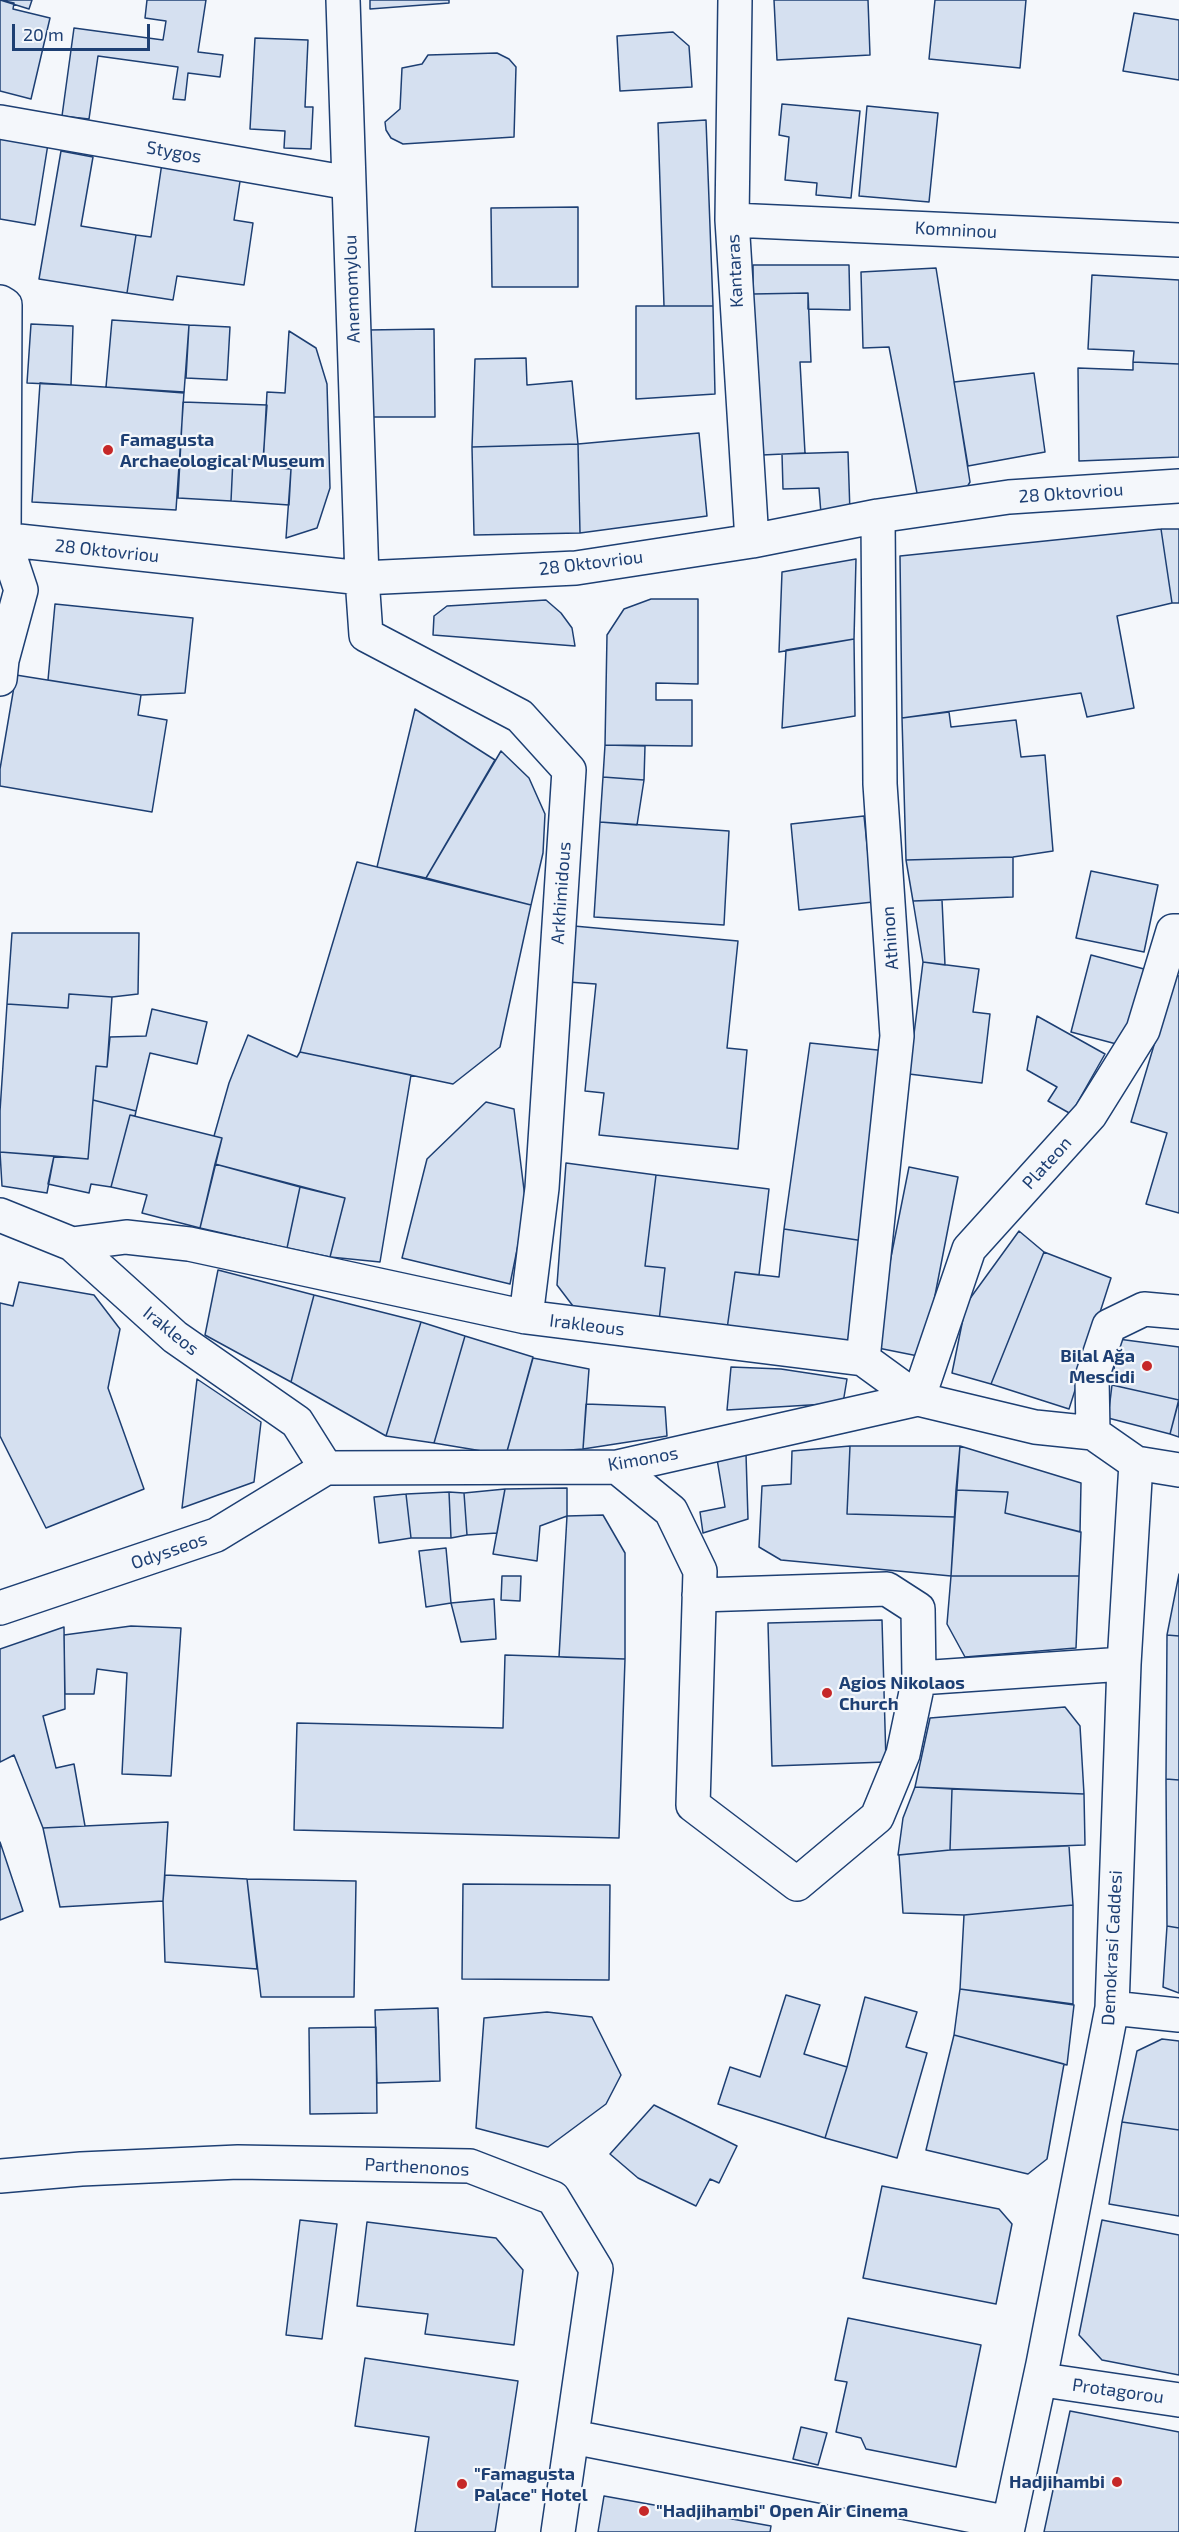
<!DOCTYPE html>
<meta charset="utf-8">
<style>
body{margin:0}
#map{position:relative;width:1179px;height:2532px;overflow:hidden;background:#f4f7fb;font-family:"Exo 2",sans-serif}
canvas{display:block}
.scale{position:absolute;left:12px;top:24px;width:138px;height:27px;box-sizing:border-box;border:3px solid #1d3f73;border-top:0;padding-left:8px;font-size:18px;line-height:21px;white-space:nowrap;color:#1d3f73;-webkit-text-stroke:4px #f4f7fb;paint-order:stroke}
</style>
<div id="map">
<canvas width="1179" height="2532"></canvas>
<div class="scale">20 m</div>
</div>
<script>
const ctx = document.querySelector('canvas').getContext('2d');
ctx.lineJoin = 'round';
function fillPath(path, color) {
  ctx.fillStyle = color;
  ctx.fill(path, 'evenodd');
}
function strokePath(path, color, width, dash) {
  ctx.strokeStyle = color;
  ctx.lineWidth = width;
  ctx.lineCap = dash ? 'butt' : 'round';
  ctx.setLineDash(dash || []);
  ctx.stroke(path);
}
function drawText(font, color, halo, rows, align = 'center') {
  ctx.font = font + ' "Exo 2",sans-serif';
  ctx.lineWidth = 4.5;
  ctx.setLineDash([]);
  ctx.textBaseline = 'middle';
  ctx.strokeStyle = halo;
  ctx.fillStyle = color;
  for (const [text, x, y, turn = 0] of rows) {
    ctx.save();
    ctx.translate(x, y);
    ctx.rotate((+turn || 0) * Math.PI / 180);
    ctx.textAlign = isNaN(turn) ? turn : align;
    if (halo) ctx.strokeText(text, 0, 0);
    ctx.fillText(text, 0, 0);
    ctx.restore();
  }
}
const building = new Path2D(`
 M0 0H32L29 9Z
 M0 0 14 3 13 9 50 18 31 99 0 91Z
 M147 0H206L198 52 223 55 220 77 188 73 185 100 173 99 178 67 98 56 89 119 62 116 74 28 163 40 166 21 145 18Z
 M370 0H449V3L370 9Z
 M774 0H868L870 55 777 60Z
 M935 0H1026L1020 68 929 59Z
 M1134 13 1179 20V80L1123 71Z
 M673 32 689 46 692 87 620 91 617 36Z
 M255 38 308 40 305 107H313L311 149 284 148 285 131 250 129Z
 M497 53 509 59 516 67 514 137 403 144 391 138 386 130 385 122 400 109 402 68 422 64 428 55Z
 M782 104 860 111 851 198 816 195 817 183 785 180 789 137 779 135Z
 M867 106 938 113 929 202 859 196Z
 M706 120 713 306H664L658 123Z
 M0 136 48 144 35 225 0 219Z
 M61 151 93 157 81 226 136 235 127 293 39 279Z
 M162 163 241 175 234 220 253 223 244 285 177 276 173 300 127 293 136 235 151 237Z
 M578 207V287H492L491 208Z
 M753 265H849L850 310 808 309V293L753 294Z
 M936 268 970 482 963 494 917 493 889 347 863 348 861 272Z
 M1092 275 1179 280V364L1133 362 1134 351 1088 349Z
 M808 293 811 362H800L805 453 762 455 753 294Z
 M636 306H713L715 394 636 399Z
 M112 320 189 325 184 393 106 387Z
 M31 324 73 326 71 385 27 383Z
 M189 325 230 327 227 380 186 378Z
 M434 329 435 417H368L367 330Z
 M289 331 316 348 327 384 330 488 317 528 286 538 291 469 263 467 267 392 285 393Z
 M526 358 527 385 572 381 578 444 472 447 475 359Z
 M1133 362 1179 364V457L1079 461 1078 368 1133 370Z
 M1034 373 1045 452 968 466 954 382Z
 M40 383 184 392 176 510 32 502Z
 M183 402 267 405 263 460 233 458 231 501 178 498Z
 M699 433 707 516 580 533 578 444Z
 M578 444 580 533 474 535 472 447Z
 M848 452 850 513 821 514 819 488 783 489 782 454Z
 M233 458 263 460V467L291 469 289 505 231 501Z
 M1161 529H1179V603H1172Z
 M1161 529 1172 603 1117 616 1134 708 1087 717 1081 693 902 718 900 556Z
 M856 559 854 639 779 652 782 572Z
 M651 599H698V684L656 683V700H692V746L605 745 607 635 624 609Z
 M546 600 561 613 572 628 575 646 433 635 434 616 447 606Z
 M55 604 193 618 185 693 141 695 48 680Z
 M854 639 855 716 782 728 786 650Z
 M16 675 141 695 138 715 167 720 152 812 0 786V769Z
 M415 709 495 760 426 878 377 867Z
 M949 712 951 727 1016 720 1021 757 1045 755 1053 851 1013 857 906 860 902 718Z
 M605 745 645 746 644 780 603 777Z
 M501 751 529 778 545 814 543 853 531 905 426 878Z
 M603 777 644 780 637 825 600 822Z
 M864 816 873 902 799 910 791 824Z
 M600 822 729 831 724 925 594 917Z
 M1013 857V897L913 901 906 860Z
 M357 862 531 905 500 1047 453 1084 300 1052Z
 M1091 871 1158 885 1144 952 1076 938Z
 M942 900 945 965 923 962 913 901Z
 M574 926 738 941 727 1048 747 1050 738 1149 599 1135 604 1093 585 1091 596 984 568 982Z
 M12 933H139L138 994 112 997 69 994 68 1008 7 1004Z
 M1091 955 1144 969 1124 1046 1071 1032Z
 M923 962 979 969 973 1012 990 1014 982 1083 909 1074Z
 M1175 975 1179 976V1213L1146 1204 1167 1133 1131 1122Z
 M69 994 112 997 107 1067 96 1066 88 1159 0 1152V1111L7 1004 68 1008Z
 M152 1009 207 1022 197 1064 150 1053 136 1111 93 1100 96 1066 107 1067 110 1037 146 1036Z
 M1037 1016 1105 1054 1071 1114 1048 1101 1057 1087 1027 1070Z
 M248 1035 297 1057 300 1052 411 1075 380 1262 330 1257 345 1198 215 1164 222 1138 214 1136 229 1083Z
 M810 1043 887 1051 864 1241 784 1229Z
 M93 1100 136 1111 135 1116 130 1115 111 1187 91 1184 89 1193 48 1184 54 1156 88 1159Z
 M486 1102 514 1109 526 1206 510 1284 402 1258 427 1159Z
 M130 1115 222 1138 200 1228 142 1213 147 1195 111 1187Z
 M0 1152 54 1156 47 1193 2 1186Z
 M566 1163 656 1175 645 1266 665 1268 659 1321 576 1310 557 1285Z
 M215 1164 300 1187 287 1248 200 1228Z
 M909 1167 958 1177 923 1357 873 1347Z
 M656 1175 769 1189 759 1275 735 1272 727 1329 659 1321 665 1268 645 1266Z
 M300 1187 345 1198 330 1257 287 1248Z
 M784 1229 864 1241 851 1346 727 1329 735 1272 779 1277Z
 M1019 1231 1044 1252 991 1384 952 1373 966 1304Z
 M1044 1252 1111 1278 1069 1409 991 1384Z
 M218 1270 314 1295 291 1382 205 1335Z
 M19 1282 94 1295 120 1329 108 1388 144 1489 46 1528 0 1436V1303L13 1306Z
 M314 1295 421 1322 386 1436 291 1382Z
 M421 1322 465 1336 434 1443 386 1436Z
 M465 1336 533 1357 506 1455 434 1443Z
 M1118 1339 1179 1347V1400L1112 1385Z
 M533 1358 589 1369 583 1449 506 1455Z
 M731 1367 781 1369 847 1379 843 1403 727 1410Z
 M197 1379 261 1422 254 1482 182 1508Z
 M1112 1385 1179 1400 1170 1434 1108 1418Z
 M1179 1399V1437L1170 1434Z
 M586 1404 665 1407 667 1436 583 1449Z
 M850 1446 847 1514 955 1517 951 1576 781 1560 759 1547 762 1486 791 1484 792 1451Z
 M850 1446H960L955 1517 847 1514Z
 M960 1446 1081 1483 1080 1532 1005 1513 1008 1492 956 1490Z
 M746 1454 748 1519 703 1533 700 1512 725 1507 717 1459Z
 M567 1488V1516L540 1526 537 1561 493 1554 505 1489Z
 M505 1489 497 1533 467 1535 464 1493Z
 M956 1490 1008 1492 1005 1513 1081 1532 1079 1576H951Z
 M449 1492 451 1538H411L406 1494Z
 M449 1492 464 1493 467 1535 451 1538Z
 M406 1494 411 1538 379 1543 374 1497Z
 M603 1515 625 1553V1659L559 1657 567 1516Z
 M446 1548 451 1603 426 1607 419 1551Z
 M1179 1574V1636L1167 1635Z
 M502 1576H521L520 1601 501 1600Z
 M951 1576H1079L1076 1648 965 1657 947 1624Z
 M494 1599 496 1639 461 1642 451 1603Z
 M882 1620 886 1762 772 1766 768 1623Z
 M131 1626 181 1628 171 1776 122 1774 127 1673 97 1669 94 1694H65L64 1635Z
 M64 1627 65 1709 43 1716 56 1768 74 1764 85 1826 43 1828 14 1755 0 1762V1649Z
 M1167 1635 1179 1636V1780L1166 1779Z
 M505 1655 625 1659 619 1838 294 1830 297 1723 503 1728Z
 M1065 1707 1080 1726 1084 1794 915 1787 930 1718Z
 M1166 1779 1179 1780V1928L1167 1926Z
 M915 1787 952 1789 950 1850 898 1855 903 1818Z
 M952 1789 1084 1794 1085 1845 950 1850Z
 M168 1822 163 1901 60 1907 43 1828Z
 M0 1842 23 1911 0 1920Z
 M1069 1846 1073 1905 964 1915 903 1913 899 1855 950 1850Z
 M165 1875 247 1879 257 1969 165 1962 163 1901Z
 M247 1879 356 1881 354 1997H261Z
 M463 1884 610 1885 609 1980 462 1979Z
 M1073 1905V2004L960 1989 964 1915Z
 M1167 1926 1179 1928V1993L1163 1987Z
 M960 1989 1074 2005 1067 2065 954 2035Z
 M786 1995 820 2005 804 2054 847 2067 825 2138 718 2104 730 2067 760 2077Z
 M865 1997 917 2012 906 2047 927 2053 897 2158 825 2138 847 2067Z
 M438 2008 440 2081 377 2083 375 2010Z
 M547 2012 592 2017 621 2075 606 2104 548 2147 476 2128 484 2018Z
 M376 2027 377 2113 310 2114 309 2028Z
 M954 2035 1064 2064 1047 2159 1028 2174 926 2150Z
 M1162 2039 1179 2041V2130L1122 2122 1137 2051Z
 M654 2105 737 2146 719 2183 710 2179 696 2206 638 2178 610 2154Z
 M1122 2122 1179 2130V2216L1109 2204Z
 M882 2186 999 2209 1012 2224 996 2304 863 2278Z
 M300 2220 337 2224 322 2339 286 2335Z
 M1102 2220 1179 2235V2375L1102 2360 1079 2335Z
 M367 2222 496 2238 523 2270 514 2345 425 2334 428 2314 357 2306Z
 M848 2318 981 2345 956 2467 866 2449 861 2438 836 2432 847 2382 835 2380Z
 M365 2358 518 2381 495 2532H415L429 2437 355 2426Z
 M1070 2411 1179 2432V2532H1044Z
 M801 2427 827 2433 818 2465 793 2459Z
 M604 2496 771 2526 770 2532H598Z`);
fillPath(building, '#d5e0f0');
strokePath(building, '#1d3f73', 1.5);
const street = new Path2D(`
 M343 0 362 578 366 635 520 716 569 770 542 1188 526 1317
 M735 0 732 220 752 541
 M0 122 349 183
 M732 220 1179 240
 M0 302 5 305 4 539 21 590 2 660 0 679
 M0 539 362 578 576 568 752 541 878 516 1009 497 1179 486
 M0 1215 72 1244 175 1337 297 1422 326 1468
 M72 1244 126 1237 189 1244 526 1317 863 1359 918 1399 1035 1427 1093 1433
 M863 1359 897 1036 880 784 878 516
 M1093 1433 1092 1377 1109 1326 1144 1309 1179 1312
 M1093 1433 1136 1463 1179 1470
 M617 1467 671 1511 700 1571 693 1805 797 1884 877 1817 903 1754 919 1678
 M326 1468 617 1467 918 1399 969 1249 1090 1115 1143 1030 1173 931H1179
 M699 1595 887 1589 918 1609 919 1678 1124 1664
 M0 1608 216 1535 326 1468
 M1112 2008 1179 2015
 M0 2176 81 2169 238 2162 470 2166 553 2198 596 2269 558 2532
 M1057 2382 1179 2400
 M573 2437 1009 2523
 M1007 2532 1043 2364 1112 2008 1124 1664 1136 1463`);
strokePath(street, '#1d3f73', 36);
strokePath(street, '#f4f7fb', 33);
for (const [x, y, r, color] of [
 [108,450,6,"#c62828"],
 [1147,1366,6,"#c62828"],
 [827,1693,6,"#c62828"],
 [1117,2482,6,"#c62828"],
 [462,2484,6,"#c62828"],
 [644,2511,6,"#c62828"]
]) {
  const dot = new Path2D();
  dot.arc(x, y, r, 0, 2 * Math.PI);
  ctx.fillStyle = color;
  ctx.fill(dot);
  strokePath(dot, '#f4f7fb', 2);
}
drawText('18px', '#1d3f73', '#f4f7fb', [
 ["Stygos",174,152,10],
 ["Komninou",956,230,3],
 ["Kantaras",735,271,-93],
 ["Anemomylou",352,289,-92],
 ["28 Oktovriou",1071,493,-4],
 ["28 Oktovriou",107,551,6],
 ["28 Oktovriou",591,563,-7],
 ["Arkhimidous",561,893,-86],
 ["Athinon",890,938,-94],
 ["Plateon",1047,1163,-48],
 ["Irakleous",587,1325,7],
 ["Irakleos",171,1331,39],
 ["Kimonos",643,1459,-10],
 ["Odysseos",169,1551,-19],
 ["Demokrasi Caddesi",1112,1948,-87],
 ["Parthenonos",417,2167,3],
 ["Protagorou",1118,2391,8]
]);
drawText('bold 18px', '#1d3f73', '#f4f7fb', [
 ["Famagusta",120,440],
 ["Archaeological Museum",120,461],
 ["Bilal Ağa",1135,1356,"right"],
 ["Mescidi",1135,1377,"right"],
 ["Agios Nikolaos",839,1683],
 ["Church",839,1704],
 ["\"Famagusta",474,2474],
 ["Palace\" Hotel",474,2495],
 ["Hadjihambi",1105,2482,"right"],
 ["\"Hadjihambi\" Open Air Cinema",656,2511]
], 'left');
</script>
